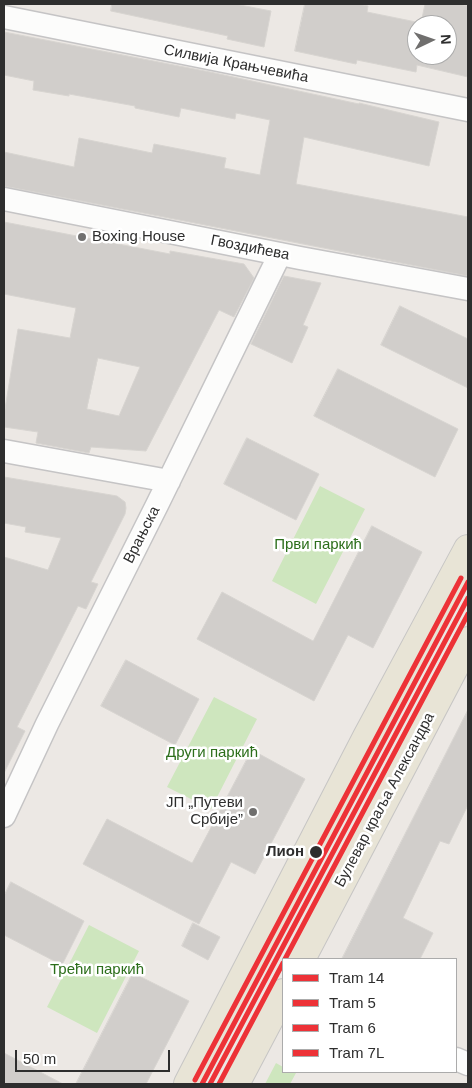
<!DOCTYPE html>
<meta charset="utf-8">
<style>
body{margin:0}
#map{position:relative;width:472px;height:1088px;overflow:hidden;background:#ece8e4;font-family:Arial,sans-serif}
canvas{display:block}
.frame{position:absolute;inset:0;border:5px solid #2e2e2e;pointer-events:none}
.legend{position:absolute;left:282px;top:958px;width:175px;height:115px;box-sizing:border-box;background:#fff;border:1px solid #ababab;margin:0;padding:6px 9px;list-style:none;font-size:15px;color:#2e2e2e}
.legend li{display:flex;align-items:center;gap:10px;height:25px}
.legend b{width:25px;border:1px solid #ababab}
.north{position:absolute;left:407px;top:15px;width:50px;height:50px;box-sizing:border-box;background:#fff;border:1px solid #ababab;border-radius:50%;rotate:87deg;font-size:14px;font-weight:700;line-height:20px;text-align:center;color:#2e2e2e}
.north::after{content:'';display:block;margin:auto;width:18px;height:22px;background:#706f6e;clip-path:polygon(50% 0,100% 100%,50% 72%,0 100%)}
.scale{position:absolute;left:15px;top:1050px;width:155px;height:22px;box-sizing:border-box;border:2px solid #2e2e2e;border-top:0;padding-left:6px;font-size:15px;line-height:18px;white-space:nowrap;color:#2e2e2e;-webkit-text-stroke:4px #fff;paint-order:stroke}
</style>
<div id="map">
<canvas width="472" height="1088"></canvas>
<div class="frame"></div>
<ul class="legend">
<li><b style="height:6px;background:#ed3237"></b>Tram 14</li>
<li><b style="height:6px;background:#ed3237"></b>Tram 5</li>
<li><b style="height:6px;background:#ed3237"></b>Tram 6</li>
<li><b style="height:6px;background:#ed3237"></b>Tram 7L</li>
</ul>
<div class="north">N</div>
<div class="scale">50 m</div>
</div>
<script>
const ctx = document.querySelector('canvas').getContext('2d');
ctx.lineJoin = 'round';
function fillPath(path, color) {
  ctx.fillStyle = color;
  ctx.fill(path, 'evenodd');
}
function strokePath(path, color, width, dash) {
  ctx.strokeStyle = color;
  ctx.lineWidth = width;
  ctx.lineCap = dash ? 'butt' : 'round';
  ctx.setLineDash(dash || []);
  ctx.stroke(path);
}
function drawText(font, color, halo, rows, align = 'center') {
  ctx.font = font + ' Arial,sans-serif';
  ctx.lineWidth = 5;
  ctx.setLineDash([]);
  ctx.textBaseline = 'middle';
  ctx.strokeStyle = halo;
  ctx.fillStyle = color;
  for (const [text, x, y, turn = 0] of rows) {
    ctx.save();
    ctx.translate(x, y);
    ctx.rotate((+turn || 0) * Math.PI / 180);
    ctx.textAlign = isNaN(turn) ? turn : align;
    if (halo) ctx.strokeText(text, 0, 0);
    ctx.fillText(text, 0, 0);
    ctx.restore();
  }
}
fillPath(new Path2D(`
 M320 486 365 509 316 604 272 581Z
 M214 697 257 719 211 809 167 787Z
 M89 925 139 951 97 1033 47 1007Z
 M276 1063 283 1067V1072L296 1073 290 1084H265Z`), '#cee6be');
const building = new Path2D(`
 M112 4H235L271 11 264 47 227 39 228 36 111 11Z
 M305 4H358L368 6 367 12 421 23 425 4H458L468 6V77L417 65 416 72 357 60 356 64 295 51ZM417 25H447V55H417Z
 M4 32 210 72 359 104V103L439 122 429 166 304 137 296 184 468 217V276L4 186V152L74 167 79 138 152 153 154 144 226 158 224 168 260 175 270 120 236 113 235 119 181 108 179 117 135 108V106L69 94V96L33 90 34 81 4 75Z
 M4 222 170 254V251L244 264 254 278 234 317 219 310 146 451 91 447 89 453 36 443 38 432 4 427V415L18 329 70 338 76 308 4 294ZM98 358 140 367 119 416 87 409Z
 M284 276 321 283 303 325 308 327 292 363 251 344Z
 M400 306 468 339V388L381 345Z
 M338 369 458 429 435 477 314 416Z
 M247 438 319 474 296 520 224 484Z
 M4 477 117 496 125 502 126 508 125 514 91 582 98 584 86 609 78 606 17 727 25 731 4 773V557L48 570 61 538 25 532 26 527 4 523Z
 M372 526 422 552 373 648 348 635 314 701 197 639 222 592 313 641Z
 M126 660 199 699 175 745 101 706Z
 M468 710V805L449 844 440 841 403 918 433 933 420 959H342Z
 M252 750 305 779 255 874 231 862 199 924 83 864 107 819 192 863Z
 M11 882 84 921 62 965 4 935V896Z
 M193 923 220 937 208 960 182 946Z
 M133 973 189 1001 146 1084H76Z
 M4 1053 63 1084H4Z`);
fillPath(building, '#d1cecb');
strokePath(building, '#d7d4d0', 1);
const minor = new Path2D(`
 M4 17 468 110
 M4 199 300 258 468 289
 M4 451 169 481
 M4 816 47 724 157 505 280 254
 M456 1059 468 1064`);
const major = new Path2D(`
 M301 959 468 641
 M188 1084 367 737 468 549
 M235 1084 283 993`);
strokePath(minor, '#c5c4c5', 25);
strokePath(major, '#c6c5c4', 30);
strokePath(minor, '#fcfcfb', 22);
strokePath(major, '#e8e4d6', 28);
strokePath(new Path2D(`
 M202 1084 468 582`), '#ed3237', 5);
strokePath(new Path2D(`
 M210 1084 468 598`), '#ed3237', 5);
strokePath(new Path2D(`
 M195 1080 461 578`), '#ed3237', 5);
strokePath(new Path2D(`
 M285 959 468 614
 M219 1084 283 963`), '#ed3237', 5);
for (const [x, y, r, color] of [
 [82,237,5,"#706f6e"],
 [253,812,5,"#706f6e"],
 [316,852,7,"#2e2e2e"]
]) {
  const dot = new Path2D();
  dot.arc(x, y, r, 0, 2 * Math.PI);
  ctx.fillStyle = color;
  ctx.fill(dot);
  strokePath(dot, '#fff', 2);
}
drawText('15px', '#2e2e2e', '#fff', [
 ["Силвија Крањчевића",236,64,11],
 ["Гвоздићева",250,248,11],
 ["Врањска",142,535,-63],
 ["Булевар краља Александра",385,800,-62]
]);
drawText('15px', '#2e2e2e', '#fff', [
 ["Boxing House",92,237],
 ["ЈП „Путеви",243,803,"right"],
 ["Србије”",243,820,"right"]
], 'left');
drawText('15px', '#2c6e1b', '#fff', [
 ["Први паркић",318,545],
 ["Други паркић",212,753],
 ["Трећи паркић",97,970]
]);
drawText('bold 15px', '#2e2e2e', '#fff', [
 ["Лион",304,852]
], 'right');
</script>
